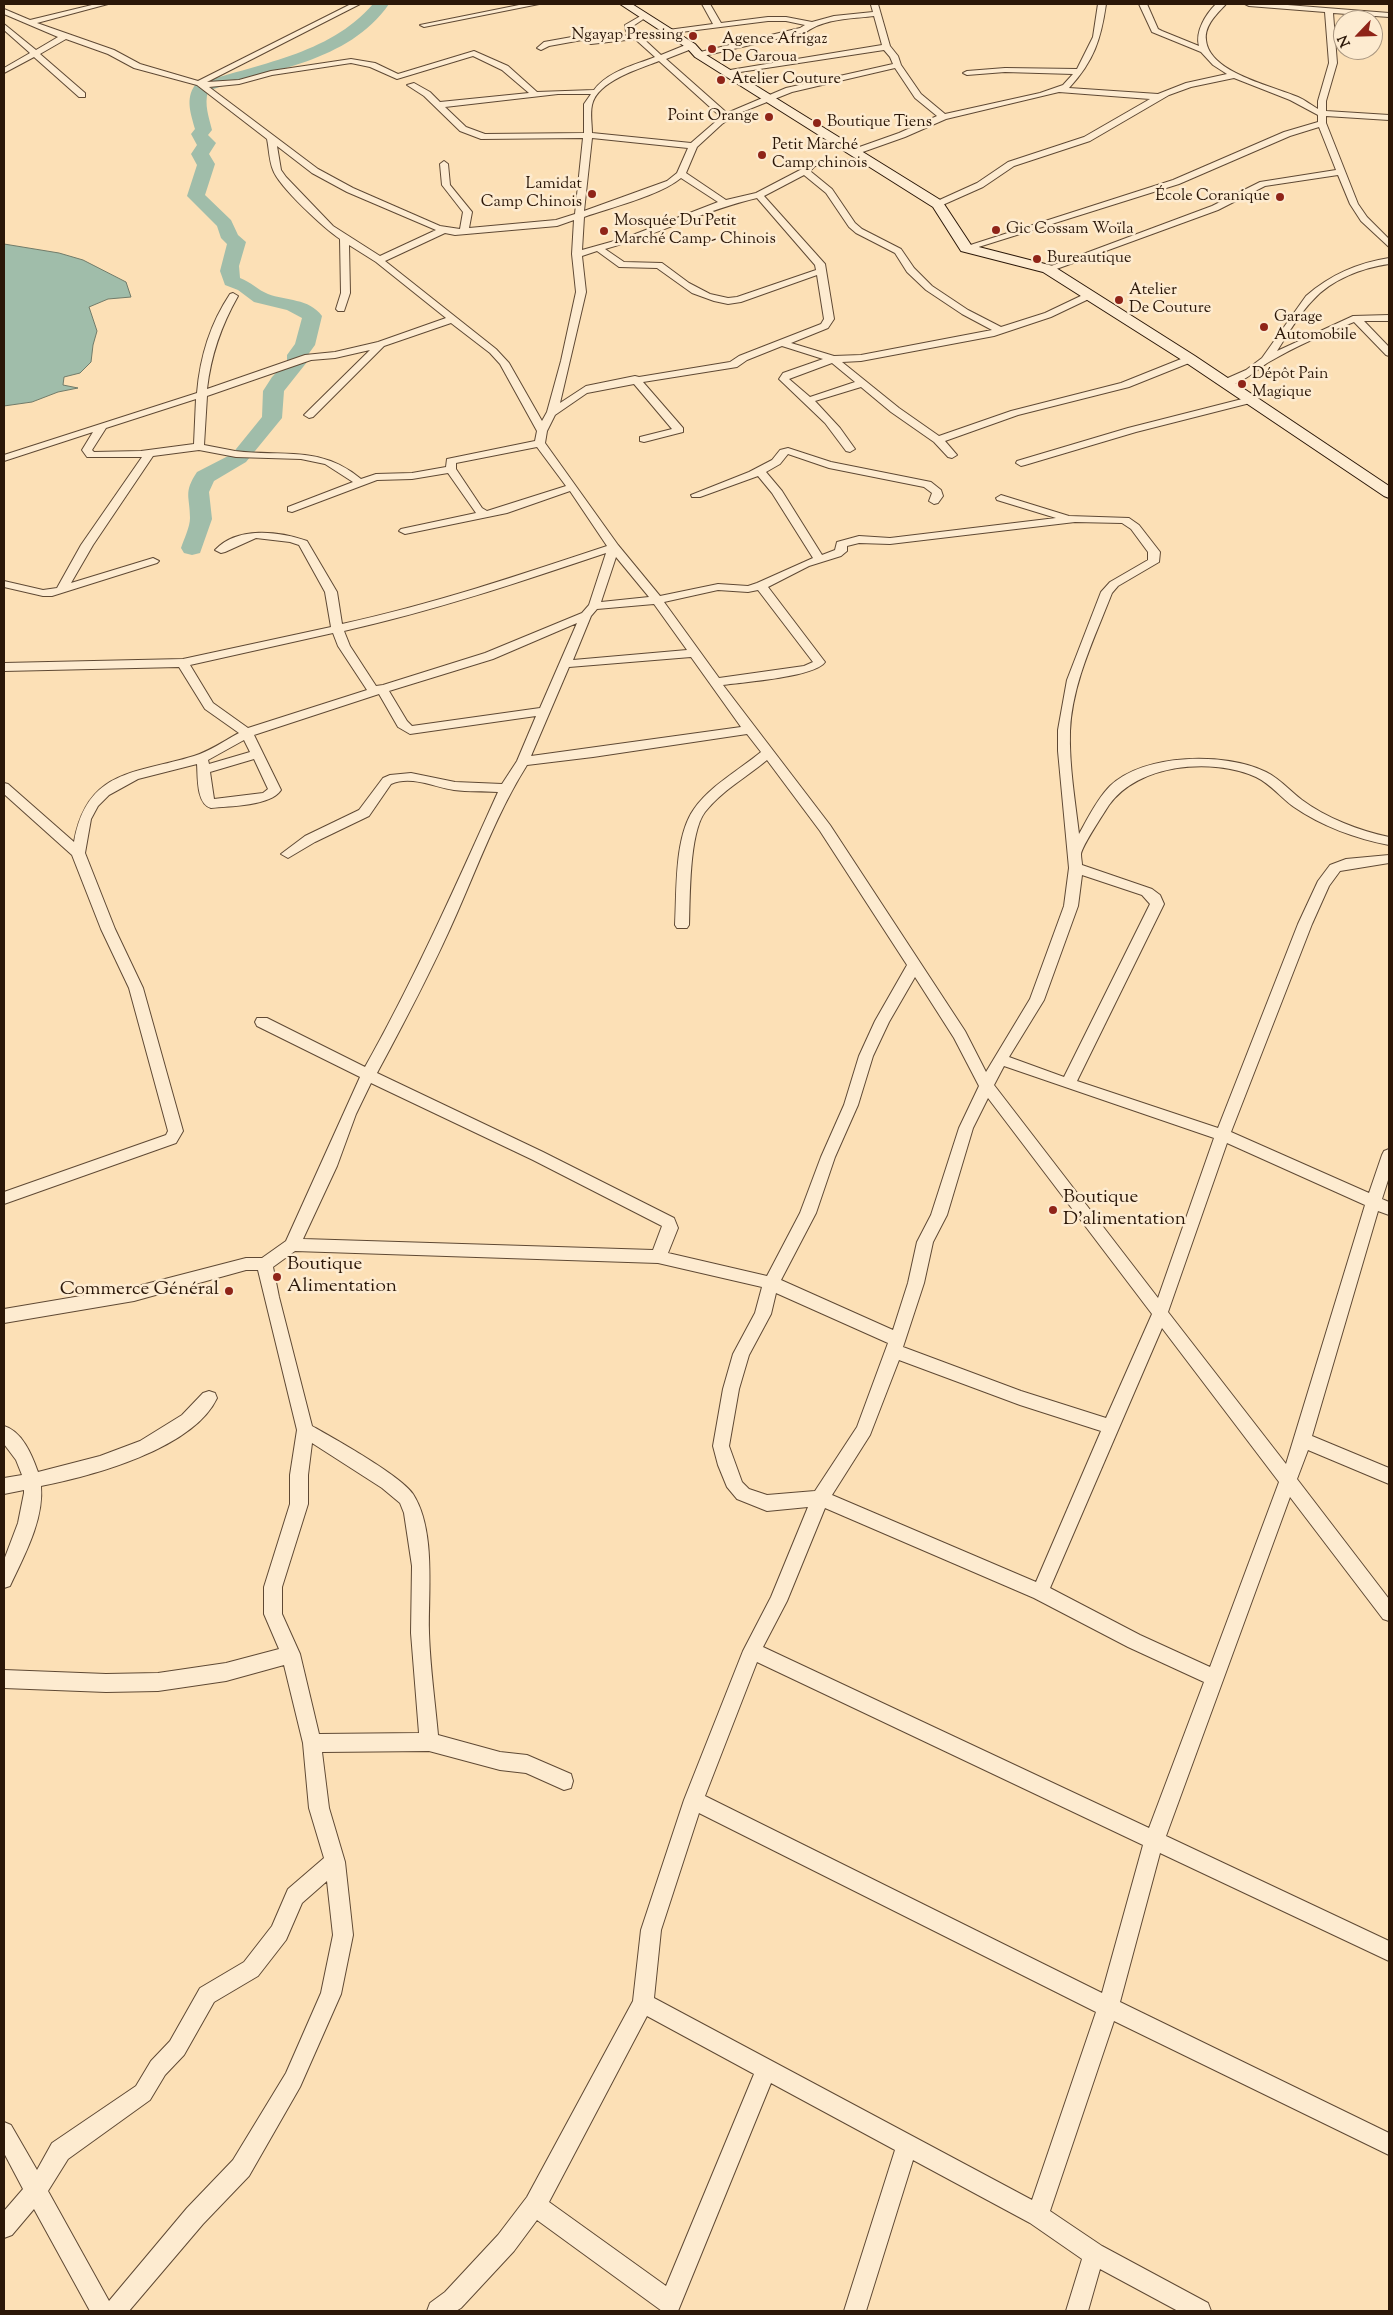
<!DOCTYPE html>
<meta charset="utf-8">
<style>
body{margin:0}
#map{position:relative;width:1393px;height:2315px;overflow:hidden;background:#fce0b6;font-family:"Sorts Mill Goudy",serif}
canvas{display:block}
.frame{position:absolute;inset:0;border:5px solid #2b1708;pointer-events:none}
.north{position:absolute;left:1333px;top:10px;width:50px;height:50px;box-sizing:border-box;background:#fdebd0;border:1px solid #a99680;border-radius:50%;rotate:246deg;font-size:14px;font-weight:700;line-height:20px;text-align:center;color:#2b1708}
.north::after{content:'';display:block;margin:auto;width:18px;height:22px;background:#8f2418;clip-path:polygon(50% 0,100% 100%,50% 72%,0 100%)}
</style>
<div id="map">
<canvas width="1393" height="2315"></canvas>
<div class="frame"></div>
<div class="north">N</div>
</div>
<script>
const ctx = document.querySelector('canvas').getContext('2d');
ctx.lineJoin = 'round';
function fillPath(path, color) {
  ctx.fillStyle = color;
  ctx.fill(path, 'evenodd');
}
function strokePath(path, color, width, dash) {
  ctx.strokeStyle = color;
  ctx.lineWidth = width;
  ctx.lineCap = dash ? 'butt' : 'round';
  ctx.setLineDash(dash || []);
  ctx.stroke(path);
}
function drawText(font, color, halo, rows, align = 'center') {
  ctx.font = font + ' "Sorts Mill Goudy",serif';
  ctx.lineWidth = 5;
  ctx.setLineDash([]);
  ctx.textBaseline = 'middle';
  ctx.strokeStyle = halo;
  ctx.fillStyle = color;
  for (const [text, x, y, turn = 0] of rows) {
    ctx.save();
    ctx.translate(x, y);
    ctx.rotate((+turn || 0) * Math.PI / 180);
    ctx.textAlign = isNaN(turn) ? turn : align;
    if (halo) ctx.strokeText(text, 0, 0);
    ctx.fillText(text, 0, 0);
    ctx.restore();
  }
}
const water = new Path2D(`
 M4 244 59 253 83 260 126 282 131 297 108 299 89 307 97 331 93 345 91 362 80 373 64 377 63 385 78 388 58 392 32 402 4 406Z`);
fillPath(water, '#a0bdaa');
strokePath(water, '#717b69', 1);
fillPath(new Path2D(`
 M373 4H389C348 63 270 69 208 91 204 105 209 117 212 130L208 135 216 143 209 154 215 164 205 195 231 220 238 235 246 242 239 266 240 278C251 282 258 290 268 294 286 301 309 298 322 316L315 345 307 356V362L284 391 282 418 246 462 214 481 209 492 212 519 200 553 192 555 184 553 181 548C184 539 190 527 190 518 190 496 183 493 197 472L232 454 262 417 263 391 272 377 287 361V355L295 344 302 318 287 310 254 302 238 290 225 285 220 271 227 244 221 238 217 226 187 196 197 165 191 154 197 145 191 134 195 129C191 114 185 99 195 85 257 63 328 56 373 4Z`), '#a0bdaa');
const minor = new Path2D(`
 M96 4H108L37 23 114 50 140 64 198 81 351 4H360L207 82 239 80 271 71 351 59 375 63 398 74 474 51 508 66 537 92 594 90C608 71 635 65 655 57L635 39 591 44 582 40 549 46 541 50 537 48 544 42 583 35 592 39 630 35 626 31 625 25 644 14 648 16 633 26 634 30 661 55 688 44H694V48L666 59 727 113 786 88 893 64 890 57 884 50 727 74 726 72 730 70 882 45 874 16C851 19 826 18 806 32L699 57 695 55 696 53 800 28 805 25 786 21H768L665 34V30H668L713 24 702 4H710L721 23 768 17H786L812 22 834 16 873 12 871 5 878 4 890 46 898 56 901 65 921 94 945 114 1040 93 1063 85 1073 74 1005 72 967 75 963 73 967 71 1005 68 1077 69 1093 37 1098 4H1106C1101 39 1094 61 1069 88L1158 94 1186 83 1227 74 1213 65 1201 52 1152 32 1139 4H1147L1158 29 1162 31 1199 46C1195 31 1206 14 1216 4H1226C1218 13 1204 25 1206 40 1209 73 1273 86 1298 97 1305 100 1311 105 1318 109V101L1329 63 1325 12 1249 6 1245 4H1275L1389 13V17L1333 13 1337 63 1326 101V111L1389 115V120L1326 116V123L1358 204 1367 217 1389 239V247L1361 221 1350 204 1338 175 1265 186 1218 210 1051 271 1043 269 1212 206 1260 182 1336 170 1319 127 1290 136 1179 184 969 250 961 248 1173 180 1284 132 1318 122V115L1290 100 1234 78 1191 87 1169 95 1090 141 1014 166 983 187 938 207 934 204 935 202 977 183 1008 162 1084 137 1150 99 1059 92 946 119 905 137 857 154H851V150L899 133 937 116 915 98 895 68 792 92 737 114 722 124 697 147 686 173 726 200 756 193 802 169 810 162 870 159 871 161 867 164 815 166 810 171 832 189 855 223 862 229 901 249 914 268 932 286 968 310 1001 327 1045 313 1087 293H1093V297L1051 317 994 336 861 361 842 362 899 408 939 436 1011 411 1121 383 1186 357H1194V361L1129 387 1018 415 945 441 957 455 952 458 948 457 934 442 891 412 861 387 815 401 840 428 855 449 850 452 846 451 825 423 779 379 783 373 823 359 782 346 747 360 737 367 643 382 683 428V432L644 442 640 441V437L672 429 634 384 587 393 555 415 547 431 545 443 618 545 660 596 718 584 748 586 757 583 813 558 772 493 758 476 700 497H692L691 495 749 472 772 460 780 450 788 448 831 462 931 482 941 490 943 496 938 503 934 504 929 501 932 493 924 487 829 468 788 454 780 464 766 472 782 491 822 555 835 550 837 542 859 536 890 538 1056 518 997 500 996 498 1001 495 1069 516 1129 518 1139 525 1160 552 1159 562 1118 586 1112 593C1095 637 1072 683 1070 731 1069 765 1075 800 1079 834 1088 818 1097 799 1110 786 1144 753 1226 752 1266 772 1280 779 1290 791 1302 800 1326 818 1360 831 1389 837V845C1357 839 1321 826 1294 807 1281 798 1271 784 1256 777 1212 757 1138 764 1109 805 1104 813 1082 846 1081 854 1081 858 1082 862 1082 865L1152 889 1160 895 1164 904 1077 1081 1218 1128 1298 924 1318 881 1330 865 1346 859 1389 855V863L1340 871 1329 886 1312 924 1231 1132 1369 1193 1382 1155 1384 1151 1389 1149V1177L1382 1199 1389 1202V1215L1378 1211 1312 1436 1389 1468V1484L1308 1450 1297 1479 1389 1599V1621L1383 1619 1290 1497 1166 1836 1389 1941V1961L1160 1853 1120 2002 1389 2133V2155L1114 2021 1050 2211 1102 2246 1208 2303 1211 2311H1178L1100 2269 1088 2311H1066L1082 2259 1030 2223 913 2160 866 2311H844L895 2150 771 2083 678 2311H662L537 2220 514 2251 461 2308 456 2311H427L430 2303 445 2292 498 2235 527 2197 633 2001 641 1930 684 1800 743 1651 771 1597 808 1507 767 1511 737 1499 727 1487 718 1465 713 1446 723 1389 733 1354 755 1313 762 1287 658 1263 295 1251 273 1267 279 1297 312 1426C335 1439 400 1475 413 1494 436 1530 428 1591 429 1633 430 1667 435 1701 438 1735L500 1752 527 1755 571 1774 573 1781 571 1788 564 1790 526 1773 500 1770 429 1751 322 1752 329 1808 345 1862 353 1935 341 1994 300 2087 249 2176 203 2224 129 2311H90L34 2209 12 2235 4 2238V2211L23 2189 4 2153V2122L11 2125 37 2170 52 2143 136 2086 151 2061 170 2041 200 1988 244 1962 272 1926 288 1889 324 1858 309 1808 303 1743 284 1665 226 1681 158 1691 106 1692 4 1688V1670L106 1674 158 1673 226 1663 279 1649 264 1614V1587L290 1504V1475L297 1430 258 1270H246L134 1301 4 1323V1309L134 1287 246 1258H262L286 1241 360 1077 257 1026 255 1022 257 1018H267L365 1067C415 978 456 885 498 792 483 791 468 792 454 790 434 787 411 775 391 784L369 816 315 842 288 858 281 854 305 836 359 810 383 778 390 775 411 773 455 782 502 784 517 761 536 716 410 734 398 727 379 694 254 735 281 790C271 806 230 806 211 808 196 804 198 776 197 764L138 779 109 795 98 806 91 819 85 853 115 929 143 988 183 1131 176 1143 4 1204V1192L166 1135 168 1131 129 988 101 929 72 855 4 794V783L8 784 74 842C87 769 135 774 194 756 210 751 224 741 239 733L205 709 179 667 4 671V663L183 659 331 627 325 592 299 545 290 542 256 538 225 552 221 553 215 550C237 526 279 531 307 541L337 592 342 624C433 604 520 575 607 546L570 491 507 513 405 534 399 531 401 529 476 513 448 473 412 479 377 480 292 512 288 511V507L353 482 325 464 301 459 236 457 199 450 153 456 93 545 71 583 153 558 159 561 157 563 52 596H43L4 587V581L43 590 57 588 81 545 142 457H87L82 450 93 432 4 461V455L197 393C200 357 210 324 230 294L233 293 238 296C221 326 211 355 207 389L305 355 335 352 378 342 446 318 376 262 349 245 350 293 344 311H338L336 309 341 293 340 239C325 229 279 187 273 170 269 160 269 148 267 139L197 85 134 68 108 54 66 39 40 54 85 93V97H79L34 57 4 73V68L30 53 4 30V24L36 50 58 37 4 14V9L30 20ZM473 56 502 70 529 93 440 102 430 92 414 83 407 85 424 96 460 131 481 139 583 138 575 214 556 220 469 228 472 212 450 185 448 164 444 161 440 164 442 185 463 212 460 229 440 226 353 188 318 169 209 87 239 84 272 75 351 63 370 67 397 79ZM659 61 721 117 691 143 592 133C592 124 590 114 592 105 597 81 639 69 659 61ZM558 94H591L584 104V133L485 134 466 127 445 107ZM592 138 688 148 677 173 667 181 584 211ZM277 146 312 173 347 192 436 230 380 256 333 226 286 177 281 170ZM804 175 826 193 849 227 856 233 895 253 907 272 926 290 962 314 992 330 861 355 834 356 791 343 828 328 834 319 825 264 764 196ZM681 178 718 202 625 238 582 250 584 217C612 207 659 196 681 178ZM757 198 815 265 816 270 737 297 728 298 710 294 689 283 662 263 624 262 605 249C657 235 705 210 757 198ZM574 220 572 254 576 292 561 361 547 412 542 421 509 363 496 349 385 261 445 233 455 235 557 226ZM597 251 619 267 657 268 692 293 714 301 728 304 741 302 817 275 824 319 821 324 739 356 730 362 639 377 635 376 586 386 560 403 586 292 582 256ZM451 323 490 353 500 364 537 431 535 441 447 459 446 467 412 473 376 474 361 479C321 445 283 457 235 451 225 449 214 447 204 445L207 396 311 360 335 358 370 350 304 415 309 418 313 417 384 346ZM832 363 855 382 810 397 789 379ZM196 399 194 444 141 451 94 452 92 450 106 428ZM537 447 566 486 487 511 482 508 456 469V463ZM1075 522 1122 523 1131 529 1148 552V560L1110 582 1101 592 1067 680 1058 730V751L1069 868 1064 906 1030 999 986 1072 965 1031 830 825 723 685C744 682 815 677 825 662L768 587 809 566 841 556 847 551V546L859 543 890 544ZM606 553 589 605 582 613 485 653 383 685 376 686 350 646 344 631C433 611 520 582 606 553ZM616 557 649 597 601 602ZM718 590 748 592 758 590 813 662 804 666 719 678 664 602ZM654 604 687 650 573 660 591 616 597 609ZM577 623 540 708 412 726 407 721 389 691 493 659ZM333 633 338 646 367 690 248 728 213 703 190 665ZM691 657 741 727 531 756 569 667ZM747 734 761 752C739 770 710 786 694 809 674 837 677 892 675 925L677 928H687L689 925C690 898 689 833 705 812 721 791 747 777 767 760L820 831 907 965 875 1021 859 1056 844 1105 821 1157 800 1213 767 1276 668 1253 678 1228 674 1218 543 1152 377 1073C405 1021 433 968 457 913 479 863 498 811 527 765L593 757ZM244 740 250 752 209 764 208 760ZM254 759 268 789 263 793 214 799 210 772ZM1082 875 1142 895 1150 904 1064 1077 1009 1057 1044 1000 1078 906ZM915 977 954 1038 979 1086 959 1128 931 1215 917 1242 908 1283 893 1330 781 1280 816 1213 835 1157 858 1105 873 1056 889 1022ZM1004 1066 1214 1138 1158 1298 994 1085ZM371 1083 533 1160 662 1226 653 1250 303 1239 337 1166 356 1114ZM988 1098 1152 1314 1106 1418 1021 1391 903 1347 924 1283 933 1242 947 1215 973 1128ZM1227 1143 1365 1205 1286 1464 1168 1312ZM776 1293 888 1343 857 1427 815 1491 767 1495 749 1489 742 1482 729 1446 739 1389 749 1355 771 1314ZM1162 1328 1279 1482 1210 1667 1140 1635 1050 1588ZM899 1360 1020 1405 1101 1431 1036 1582 832 1495 870 1435ZM312 1443 382 1488 400 1503 404 1513 412 1566 411 1633 419 1733 319 1734 300 1654 282 1614V1587L308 1504V1475ZM825 1508 1034 1598 1128 1647 1204 1682 1149 1828 763 1647 787 1601ZM757 1662 1143 1845 1102 1993 705 1796ZM699 1813 1096 2012 1032 2200 654 1998 661 1930ZM327 1881 333 1935 321 1993 286 2073 233 2160 187 2208 109 2301 48 2191 68 2159 150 2100 165 2075 184 2055 214 2002 258 1976 286 1940 302 1903ZM647 2016 754 2074 666 2286 549 2202Z
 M524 4H539L424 27 420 25Z
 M1389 258V264C1362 268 1332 279 1313 300 1299 314 1288 334 1277 351L1353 316 1389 315V321H1364L1389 347V356L1386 355 1354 322C1326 333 1296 346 1269 362 1257 369 1237 389 1221 385V381L1246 370 1262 358 1306 296C1330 275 1357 263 1389 258Z
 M1250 397 1255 400 1254 402 1136 432 1025 465 1021 466 1016 463 1017 461 1128 428Z
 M209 1391 215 1393 217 1398C193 1449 92 1476 41 1486 44 1520 24 1556 10 1586L4 1588V1560L18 1523 24 1493V1490L4 1494V1478L22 1475 16 1460 4 1444V1426C22 1431 32 1455 38 1472L100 1456 140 1441 182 1415 203 1393Z`);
const secondary = new Path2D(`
 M620 4H632L695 44 703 53 942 201 971 245 1053 266 1195 356 1389 486V498L1384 496 1185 362 1043 272 961 251 933 207 695 57 687 48Z`);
strokePath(minor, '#5f4934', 2);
strokePath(secondary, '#2b1708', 2);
fillPath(minor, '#fdebd0');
fillPath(secondary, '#fdebd0');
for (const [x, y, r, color] of [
 [693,36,5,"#8f2418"],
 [712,49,5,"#8f2418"],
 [721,80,5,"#8f2418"],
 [769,117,5,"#8f2418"],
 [817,123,5,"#8f2418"],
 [762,155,5,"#8f2418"],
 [592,194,5,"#8f2418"],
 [1280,197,5,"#8f2418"],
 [996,230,5,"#8f2418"],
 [604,231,5,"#8f2418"],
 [1037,259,5,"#8f2418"],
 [1119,300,5,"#8f2418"],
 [1264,327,5,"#8f2418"],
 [1242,384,5,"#8f2418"],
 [1053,1210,5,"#8f2418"],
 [277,1277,5,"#8f2418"],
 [229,1291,5,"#8f2418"]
]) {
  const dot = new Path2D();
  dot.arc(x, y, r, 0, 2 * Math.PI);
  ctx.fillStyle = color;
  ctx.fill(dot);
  strokePath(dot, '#fdebd0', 2);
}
drawText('16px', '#2b1708', '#fdebd0', [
 ["Ngayap Pressing",683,36,"right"],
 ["Agence Afrigaz",722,40],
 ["De Garoua",722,58],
 ["Atelier Couture",731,80],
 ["Point Orange",759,117,"right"],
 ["Boutique Tiens",827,123],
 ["Petit Marché",772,146],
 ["Camp chinois",772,164],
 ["Lamidat",582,185,"right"],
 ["Camp Chinois",582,203,"right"],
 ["École Coranique",1270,197,"right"],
 ["Mosquée Du Petit",614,222],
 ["Marché Camp- Chinois",614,240],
 ["Gic Cossam Woïla",1006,230],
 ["Bureautique",1047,259],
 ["Atelier",1129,291],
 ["De Couture",1129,309],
 ["Garage",1274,318],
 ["Automobile",1274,336],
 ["Dépôt Pain",1252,375],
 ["Magique",1252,393]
], 'left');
drawText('19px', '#2b1708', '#fdebd0', [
 ["Boutique",1063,1199],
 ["D'alimentation",1063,1221],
 ["Boutique",287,1266],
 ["Alimentation",287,1288],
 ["Commerce Général",219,1291,"right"]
], 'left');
</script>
